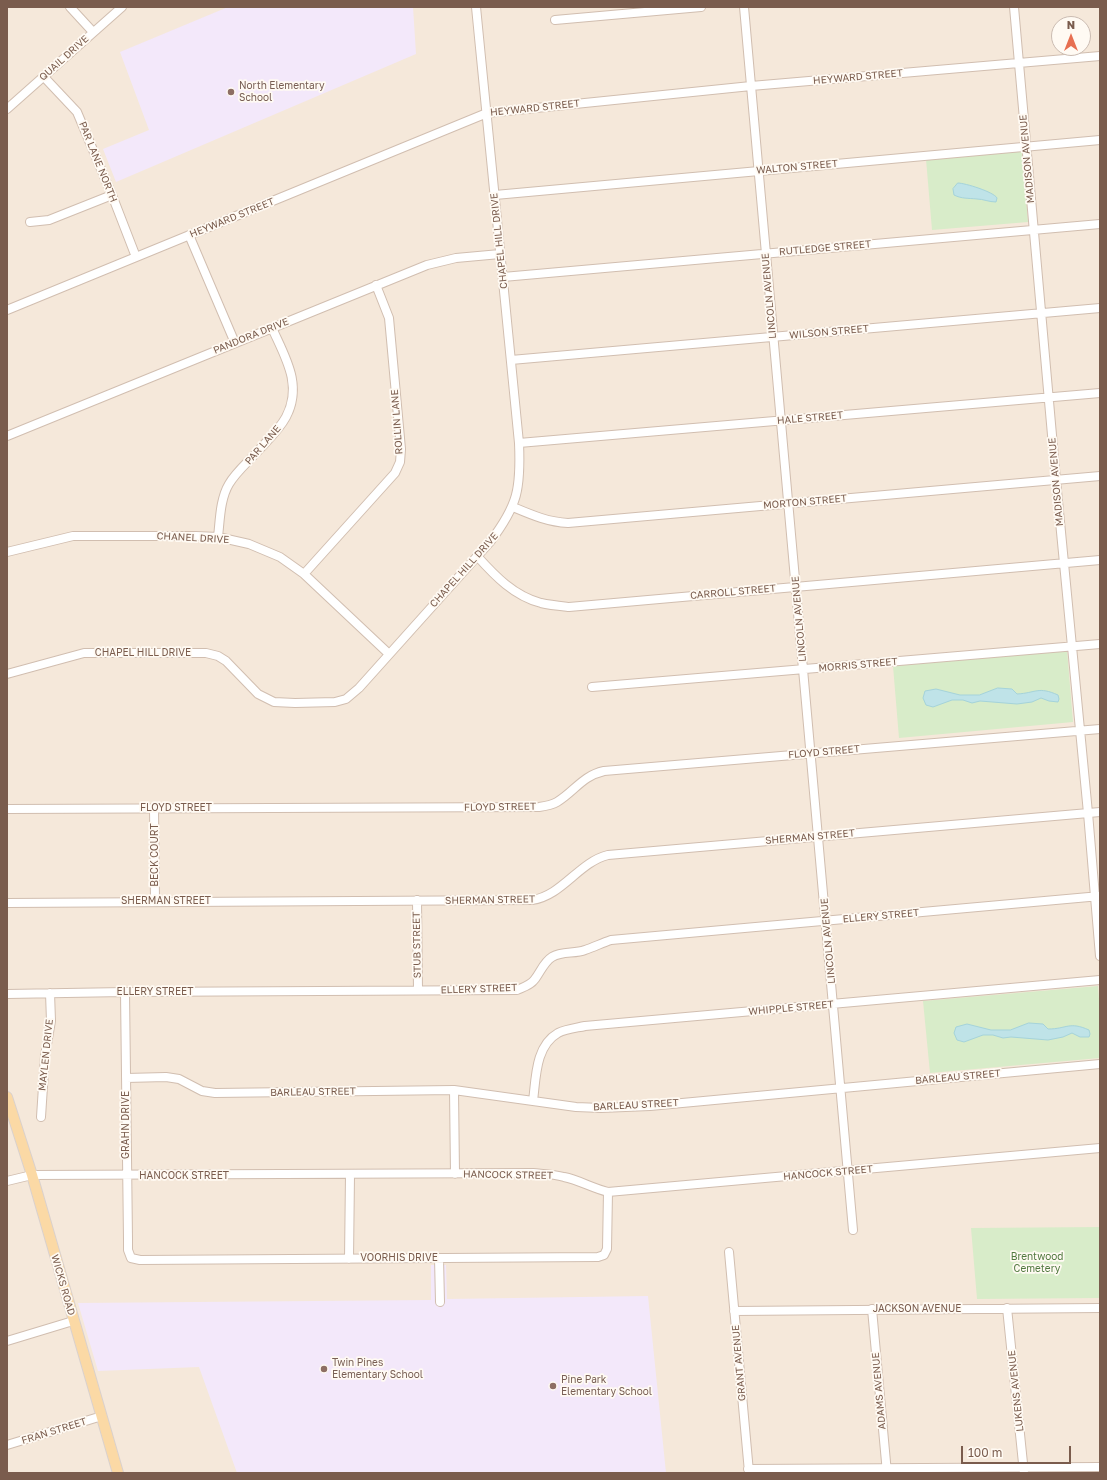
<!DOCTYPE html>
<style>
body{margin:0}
#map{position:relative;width:1107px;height:1480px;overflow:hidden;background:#fdf6ec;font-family:"Golos Text",sans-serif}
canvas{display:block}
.frame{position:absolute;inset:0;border:8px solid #7a5c4d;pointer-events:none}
.north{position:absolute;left:1051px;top:16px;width:40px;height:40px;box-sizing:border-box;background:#fffaf3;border:1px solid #cabbb1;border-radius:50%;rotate:0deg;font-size:11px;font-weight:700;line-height:16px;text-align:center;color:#7a5c4d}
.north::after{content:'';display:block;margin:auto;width:14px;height:18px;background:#e76f51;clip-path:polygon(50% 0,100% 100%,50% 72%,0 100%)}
.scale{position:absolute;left:961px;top:1446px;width:110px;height:18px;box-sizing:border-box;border:2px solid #7a5c4d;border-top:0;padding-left:5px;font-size:12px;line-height:14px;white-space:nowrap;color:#7a5c4d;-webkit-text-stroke:3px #fffaf3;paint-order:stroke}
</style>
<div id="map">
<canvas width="1107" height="1480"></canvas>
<div class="frame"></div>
<div class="north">N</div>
<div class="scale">100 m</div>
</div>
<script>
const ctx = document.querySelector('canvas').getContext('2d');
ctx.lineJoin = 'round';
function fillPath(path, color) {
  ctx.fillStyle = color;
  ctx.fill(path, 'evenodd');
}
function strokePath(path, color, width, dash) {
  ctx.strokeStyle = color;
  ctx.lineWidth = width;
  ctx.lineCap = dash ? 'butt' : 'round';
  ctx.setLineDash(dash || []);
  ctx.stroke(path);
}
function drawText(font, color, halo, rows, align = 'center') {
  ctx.font = font + ' "Golos Text",sans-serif';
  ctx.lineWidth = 3.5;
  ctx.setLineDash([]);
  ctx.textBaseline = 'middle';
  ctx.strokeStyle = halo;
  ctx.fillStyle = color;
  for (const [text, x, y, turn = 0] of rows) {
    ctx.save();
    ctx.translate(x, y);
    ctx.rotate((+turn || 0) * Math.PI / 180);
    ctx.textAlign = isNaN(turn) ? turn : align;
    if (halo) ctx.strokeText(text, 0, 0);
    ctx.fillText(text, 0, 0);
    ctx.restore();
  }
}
fillPath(new Path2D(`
 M7 7H1100V1473H7ZM1059 24H1083V48H1059Z`), '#f5e8da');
fillPath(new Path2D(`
 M228 7H413L416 54 116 182 103 149 149 130 120 52Z
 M431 1265H446L447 1299 648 1296 666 1473H237L199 1367 98 1371 78 1303 431 1300Z`), '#f3e8fa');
fillPath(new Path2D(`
 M1022 151 1028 222 932 230 926 159Z
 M1067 650 1073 722 899 738 893 666Z
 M1098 986 1100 1011V1058L930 1073 923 1001Z
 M1100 1227V1298L977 1299 971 1228Z`), '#d8ecc9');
const water = new Path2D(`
 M958 183C965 183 994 192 997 198L996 202C989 202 983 199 977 199 968 198 962 199 954 195L953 189Z
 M998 688 1012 689 1017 694C1036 693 1038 686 1058 695L1059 699 1058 702 1049 701 1041 698 1032 702 1017 704 980 701 972 703 963 700H952L933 707 926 705 923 698 925 691 936 689 960 695H979Z
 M1029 1023 1043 1024 1048 1029C1067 1029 1069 1021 1089 1030L1090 1034 1089 1037H1080L1072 1033 1063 1037 1048 1040 1011 1037 1003 1038 993 1035H983L964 1042 957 1040 954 1033 956 1027 967 1024 991 1030H1010Z`);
fillPath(water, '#bfe3e8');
strokePath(water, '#a5d3da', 1);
const minor = new Path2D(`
 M70 7 93 32
 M744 7 853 1230
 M1014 7 1056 480 1088 813 1100 956
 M555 20 701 7
 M44 77 77 112 112 195 136 257
 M7 109 122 7
 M495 195 1100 140
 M30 222 49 220 112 195
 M189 235 235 343
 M503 277 1100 224
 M7 310 487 113 751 86 1100 56
 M511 360 1100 308
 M7 436 427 265 456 258 500 254
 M519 443 1100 393
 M513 507C532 515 548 522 568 523L1100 476
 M218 537C220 520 220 499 229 484 236 472 248 462 257 452 267 441 279 430 286 417 303 385 285 357 272 328
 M7 552 73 536H196L218 537 249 544 280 557 304 574 389 654
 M477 556C495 576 514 596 541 603 550 605 560 606 569 607L1100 560
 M304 574 395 473 400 462 401 449 389 318 376 285
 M7 674 84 653H206L218 656 226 661 258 694 274 702 295 703 335 702 346 699 359 688 490 542C518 505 521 489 519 443L476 7
 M592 687 1100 644
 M154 808 155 901
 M7 809 539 807C546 806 552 805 557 802 575 791 582 776 604 771L1100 729
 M417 900 418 990
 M7 903 532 900C562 896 579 862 608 855L1100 812
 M125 992 128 1239V1250L131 1258 140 1260 598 1257 604 1255 607 1249 608 1192
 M7 994 125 992 517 990C524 987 531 985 535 979 541 971 544 962 552 957 562 951 575 954 585 950 594 947 602 943 611 940L1100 896
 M126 1078 166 1077 179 1079 202 1091 215 1093 454 1090 576 1107 601 1108 650 1106 1100 1064
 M454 1090 455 1174
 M533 1101C536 1079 535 1046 558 1033 566 1029 576 1028 585 1026L1100 980
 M41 1117 45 1056 51 1021 50 993
 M7 1181 32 1175 533 1173C543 1174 553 1174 564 1177 579 1180 592 1188 608 1192L1100 1148
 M729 1252 749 1472
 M439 1258 440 1302
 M349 1259 350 1175
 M1007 1308 1024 1473
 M872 1309 887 1473
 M734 1311 1100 1308
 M7 1341 73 1321
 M7 1445 102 1416
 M748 1469 1100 1467`);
const major = new Path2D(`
 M7 1097 32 1175 118 1473`);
strokePath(minor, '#d1beb0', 10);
strokePath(major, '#dad1cd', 12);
strokePath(minor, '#fff', 8);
strokePath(major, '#fbd9a5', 10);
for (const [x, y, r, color] of [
 [231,92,4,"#8d6e63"],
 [324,1369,4,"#8d6e63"],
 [553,1386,4,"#8d6e63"]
]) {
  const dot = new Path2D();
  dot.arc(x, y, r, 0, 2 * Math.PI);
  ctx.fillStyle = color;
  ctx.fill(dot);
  strokePath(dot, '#fffaf3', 1.5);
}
drawText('10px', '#7a5c4d', '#fffaf3', [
 ["QUAIL DRIVE",64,58,-42],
 ["HEYWARD STREET",858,77,-5],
 ["HEYWARD STREET",535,108,-6],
 ["MADISON AVENUE",1027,159,-95],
 ["PAR LANE NORTH",98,162,68],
 ["WALTON STREET",797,167,-5],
 ["HEYWARD STREET",232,218,-22],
 ["CHAPEL HILL DRIVE",499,241,-96],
 ["RUTLEDGE STREET",825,248,-5],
 ["LINCOLN AVENUE",769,296,-95],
 ["WILSON STREET",829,332,-5],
 ["PANDORA DRIVE",251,336,-22],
 ["HALE STREET",810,418,-5],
 ["ROLLIN LANE",397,422,-94],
 ["PAR LANE",263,445,-49],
 ["MADISON AVENUE",1056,482,-95],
 ["MORTON STREET",805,502,-5],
 ["CHANEL DRIVE",193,538,3],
 ["CHAPEL HILL DRIVE",464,570,-48],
 ["CARROLL STREET",733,592,-5],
 ["LINCOLN AVENUE",799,619,-95],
 ["CHAPEL HILL DRIVE",143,653],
 ["MORRIS STREET",858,665,-5],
 ["FLOYD STREET",824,752,-5],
 ["FLOYD STREET",500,807,-1],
 ["FLOYD STREET",176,808],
 ["SHERMAN STREET",810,837,-5],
 ["BECK COURT",155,855,-90],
 ["SHERMAN STREET",490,900,-1],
 ["SHERMAN STREET",166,901],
 ["ELLERY STREET",881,916,-5],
 ["LINCOLN AVENUE",828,941,-95],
 ["STUB STREET",417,945,-91],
 ["ELLERY STREET",479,989,-2],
 ["ELLERY STREET",155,992],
 ["WHIPPLE STREET",791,1008,-5],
 ["MAYLEN DRIVE",46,1055,-84],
 ["BARLEAU STREET",958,1077,-5],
 ["BARLEAU STREET",313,1092,-1],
 ["BARLEAU STREET",636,1105,-3],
 ["GRAHN DRIVE",126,1125,-90],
 ["HANCOCK STREET",828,1173,-5],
 ["HANCOCK STREET",508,1175,1],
 ["HANCOCK STREET",184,1176],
 ["VOORHIS DRIVE",399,1258],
 ["WICKS ROAD",63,1285,74],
 ["JACKSON AVENUE",917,1309],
 ["GRANT AVENUE",739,1363,-95],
 ["ADAMS AVENUE",879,1391,-95],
 ["LUKENS AVENUE",1016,1391,-96],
 ["FRAN STREET",54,1431,-17]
]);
drawText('10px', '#785e54', '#fffaf3', [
 ["North Elementary",239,86],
 ["School",239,98],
 ["Twin Pines",332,1363],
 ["Elementary School",332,1375],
 ["Pine Park",561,1380],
 ["Elementary School",561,1392]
], 'left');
drawText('10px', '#537a41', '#fffaf3', [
 ["Brentwood",1037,1257],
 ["Cemetery",1037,1269]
]);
</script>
